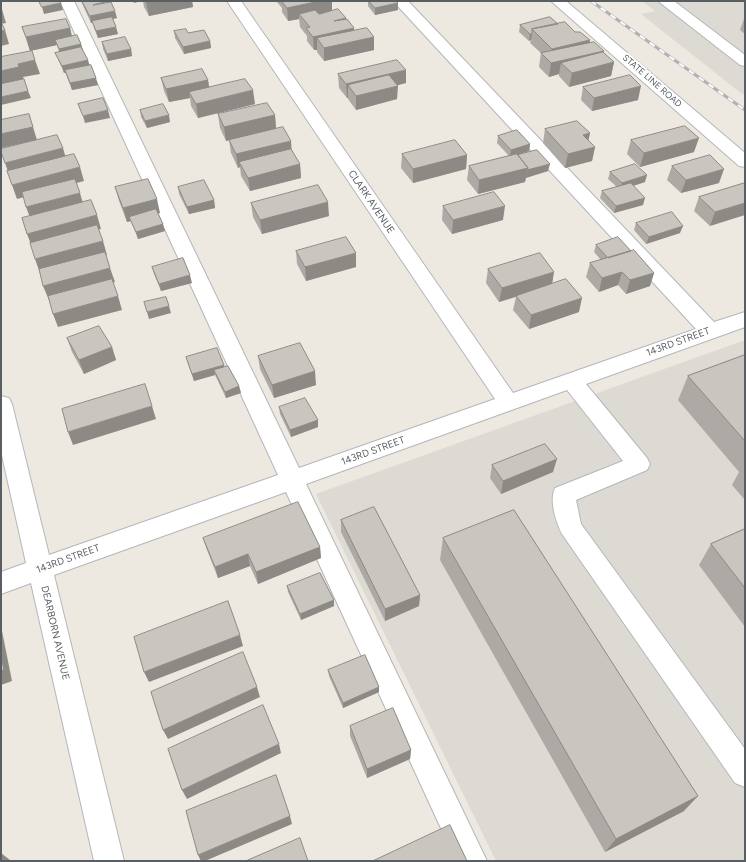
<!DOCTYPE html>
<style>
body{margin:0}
#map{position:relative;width:746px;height:862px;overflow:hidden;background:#ede8e0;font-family:Figtree,sans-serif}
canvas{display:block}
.frame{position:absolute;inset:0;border:2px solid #595e62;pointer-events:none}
</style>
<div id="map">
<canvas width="746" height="862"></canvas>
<div class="frame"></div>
</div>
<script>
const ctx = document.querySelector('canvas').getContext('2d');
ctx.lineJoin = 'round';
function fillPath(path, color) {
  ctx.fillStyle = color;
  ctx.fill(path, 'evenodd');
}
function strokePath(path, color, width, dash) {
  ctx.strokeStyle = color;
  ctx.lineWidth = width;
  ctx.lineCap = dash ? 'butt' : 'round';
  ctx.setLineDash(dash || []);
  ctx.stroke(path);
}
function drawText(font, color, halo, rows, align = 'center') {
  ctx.font = font + ' Figtree,sans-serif';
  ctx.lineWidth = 4;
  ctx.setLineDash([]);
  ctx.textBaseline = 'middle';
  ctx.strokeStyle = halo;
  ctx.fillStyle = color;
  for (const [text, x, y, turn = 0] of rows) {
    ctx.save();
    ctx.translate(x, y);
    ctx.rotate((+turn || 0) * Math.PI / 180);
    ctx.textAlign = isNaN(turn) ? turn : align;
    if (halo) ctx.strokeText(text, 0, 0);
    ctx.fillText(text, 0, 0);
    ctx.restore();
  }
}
fillPath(new Path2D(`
 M642 1H745V93L742 94 641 14 655 11Z
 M745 340V861H496L316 494Z`), '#dddad4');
const minor = new Path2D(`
 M60 1H74L299 468 495 399 227 1H241L513 393 696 329 393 1H408L714 322 745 312V327L586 384 647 458 650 464 647 470 576 500 581 524 745 749V787L735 783 562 534C556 522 549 500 555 488L623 461 567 390 306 484 487 861H456L286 492 54 575 124 861H94L31 583 1 594V572L26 563 1 451V396L9 398 12 404 49 555 278 475Z
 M551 1H566L745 153V167L739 166Z
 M658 1H674L745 55V66L740 65Z`);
strokePath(minor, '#b3b7bb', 2);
fillPath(minor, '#fff');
const rail = new Path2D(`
 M591 1 745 110`);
strokePath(rail, '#b0b1b2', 3);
strokePath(rail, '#fff', 2, [6]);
fillPath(new Path2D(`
 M81 1H105L117 18 113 19 118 34 98 38 94 28 93 23H91Z
 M143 1H192L193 7 149 16 144 7Z
 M277 1H332V11L346 19 354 30 374 37V50L324 61 317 52V50H314L307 41V36L300 27 299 19 288 21 282 12V8L277 2Z
 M368 1H396L398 10 375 15 368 6Z
 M745 16V34L740 30Z
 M558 24 590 40V42L603 53 614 62 611 76 569 87 559 76V74L549 77 539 67 541 53 530 43 531 40 529 41 519 32 520 25Z
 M22 27 70 28 72 36 81 44 83 50 98 85 72 90 65 72 64 73 58 59 55 53 59 52 57 45 30 51Z
 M174 31 188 33 210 41 211 48 184 54 175 38Z
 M102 42 131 49 132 56 108 61 103 49Z
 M406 70V83L397 85V99L356 110 348 99V98H347L339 88 338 74Z
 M161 78 208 80 209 87 255 104 198 118 191 106 190 98 169 102 164 91Z
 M583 87 638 100 592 111 581 100Z
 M140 110 170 122 147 128 141 117Z
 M218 114 275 115 276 128 292 151 300 164 301 178 250 191 241 176 240 167 238 168 231 153 229 140 226 141 220 128Z
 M545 129 590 133 588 140 595 147 592 161 565 168 543 143Z
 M498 136 530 144 529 151 517 155 548 171 526 177 525 182 478 194 467 180 469 166 509 156 497 143Z
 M631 140 694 152 640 167 627 154Z
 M402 154 467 155 466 169 413 183 401 168Z
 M672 166 719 183 681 193 667 180Z
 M610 172 645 182 633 186 643 205 614 213 600 198 602 191 617 187 608 179Z
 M745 183 710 226 694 211 699 197Z
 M115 187 160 213 158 214 165 231 138 239 131 221 127 222 119 201Z
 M178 187 214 200 215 208 189 214 179 194Z
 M251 203 329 216 262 234 253 217Z
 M443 206 503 220 452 234 442 220Z
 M636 223 680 233 646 244 634 230Z
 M596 245 631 251 654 273 650 286 626 294 618 285 599 292 586 277 590 263 601 260 594 252Z
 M296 251 356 267 306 281 297 264Z
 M152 267 192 283 161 291 154 274Z
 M488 269 552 284 579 312 529 329 513 310 516 297 499 302 486 283Z
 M67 338 112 347 116 360 84 374 72 352Z
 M745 355V500L732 485 739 472 678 400 688 376Z
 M258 356 316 385 274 398 260 369Z
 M186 357 224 367 239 386 241 393 226 398 215 375 194 381 188 364Z
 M279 407 318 420V427L291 437 280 414Z
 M492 465 553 472 501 494 490 478Z
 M341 520 420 595 419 606 385 621 341 532Z
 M745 529V627L699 565 711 544Z
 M203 538 320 547 321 558 258 584 250 566 218 578 207 550Z
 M443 538 684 811 605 852 440 560Z
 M287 586 334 600V606L301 620 288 592Z
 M328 670 379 687V692L343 708 329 676Z
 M350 726 411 750 410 759 367 778 350 736Z`), '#ada9a4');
fillPath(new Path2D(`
 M133 1H142L134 3Z
 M153 1H192L193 7 149 16 146 2Z
 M283 1H332V12L302 18 299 14V19L288 21 287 8Z
 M61 3 63 10 44 14 42 7Z
 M398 3V10L375 15V8Z
 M1 6 6 23 1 24Z
 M115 11 117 18 91 23 90 16Z
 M346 18 347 30 354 28V41L374 37V50L324 61V48L317 38V50H314L313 37 334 21Z
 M116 27 118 34 98 38 96 31Z
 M70 28 73 42 55 40 57 45 30 51 26 37Z
 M5 30 9 44 1 46V31Z
 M530 34H532L531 40 529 41Z
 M590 40 587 54 550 62 552 49Z
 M210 41 211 48 184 54 183 47Z
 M81 44 83 51 61 56 59 49Z
 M131 49 132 56 108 61 107 54Z
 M604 51 601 64 561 63 559 74 549 77 551 63Z
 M35 60 40 74 23 77 24 81 1 86V71L18 64Z
 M88 60 90 67 64 73 62 66Z
 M614 62 611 76 569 87 572 73Z
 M406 70V83L356 96 348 85V98H347L346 84Z
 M96 78 98 85 72 90 70 83Z
 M208 80 210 93 189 92 190 98 169 102 166 89Z
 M398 86 397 99 356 110V96Z
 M641 86 638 100 592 111 594 98Z
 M253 90 255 104 198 118 196 104Z
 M28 91 31 98 1 105V97Z
 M108 110 110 118 85 123 83 116Z
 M29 114 37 140 1 148V134Z
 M169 115 170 122 147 128 145 121Z
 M275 115 276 129 226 141 224 127Z
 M590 133 587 147 583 135Z
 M699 138 694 152 640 167 644 153Z
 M291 141 292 155 239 162 240 167 238 168 236 154Z
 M530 144 529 151 510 157 511 150Z
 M595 147 592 161 565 168 568 154Z
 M63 148 67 162 10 177 5 163Z
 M467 155 466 169 413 183V169Z
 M300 164 301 178 250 191 248 178Z
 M550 164 548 171 526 178 527 170Z
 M80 167 84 181 17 199 12 185Z
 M528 168 525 182 478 194 479 180Z
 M724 169 719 183 681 193 686 180Z
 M647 175 645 182 620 190 622 183Z
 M80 193 84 207 31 220 26 207Z
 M645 198 643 205 614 213 616 206Z
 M157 199 160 213 131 221 129 217 131 221 127 222 123 208Z
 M214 200 215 208 189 214 187 207Z
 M328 202 329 216 262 234 260 220Z
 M745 203V215L710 226 715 212Z
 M505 206 503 220 452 234 453 220Z
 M97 215 101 229 32 247 27 234Z
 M163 224 165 231 138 239 136 232Z
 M683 226 680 233 646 244 649 237Z
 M103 241 107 255 40 273 35 259Z
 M356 253V267L306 281 305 267Z
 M110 268 115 282 49 300 43 286Z
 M554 272 552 285 499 302 502 288Z
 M622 272 618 285 599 292 602 278Z
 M654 273 650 286 626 294 630 280Z
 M190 275 192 283 161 291 159 284Z
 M118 296 122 310 58 327 53 314Z
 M582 298 579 312 529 329 531 315Z
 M169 306 171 313 149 319 147 312Z
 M112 347 116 360 84 374 79 360Z
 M224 365 226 372 214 370 215 375 194 381 192 374Z
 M315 371 316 385 274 398 272 385Z
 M239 386 241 393 226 398 225 392Z
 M152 406 156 419 73 445 68 432Z
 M318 420V427L291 437 290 430Z
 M557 459 553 472 501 494 503 481Z
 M320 547 321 558 258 584 256 572Z
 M248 554 250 566 218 578 215 567Z
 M420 595 419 606 385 621V609Z
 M334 600V606L301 620 300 614Z
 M1 626 12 681 1 685Z
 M240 635 243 646 149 682 144 672Z
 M257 687 260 697 168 739 163 730Z
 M379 687V692L343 708V703Z
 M279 744 281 753 187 799 182 790Z
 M411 750 410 759 367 778V769Z
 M698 796 684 811 605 852 616 839Z
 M290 816 292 824 205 861H201L198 855Z
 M1 853 10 860V861H2Z`), '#8d8a86');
const building = new Path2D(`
 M39 1H60L61 3 42 7Z
 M82 1H105V2L93 5 111 2 115 11 90 16Z
 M145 1H153L146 2Z
 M282 1H320L287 8Z
 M369 1H396L398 3 375 8Z
 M338 9 346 18 334 21 347 19 354 28 313 37 306 28 310 27 299 14 315 10 319 14Z
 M112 17 116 27 96 31 92 21Z
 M550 17 558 24 532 29V34H530L520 25Z
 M66 19 70 28 26 37 22 27Z
 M1 22 5 30 1 31Z
 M565 22 575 32H580L590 40 552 49 532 29Z
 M367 28 374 37 324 48 317 38Z
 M186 29 188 33 204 30 210 41 183 47 174 31Z
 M77 35 81 44 59 49 55 40Z
 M125 37 131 49 107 54 102 42Z
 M594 42 604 51 551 63 541 53Z
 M81 47 88 60 62 66 55 53Z
 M32 51 35 60 18 64 19 67 1 71V57Z
 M603 52 614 62 572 73 561 63Z
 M397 60 406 70 346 84 338 74Z
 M91 65 96 78 70 83 65 70Z
 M202 69 208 80 166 89 161 78Z
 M389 75 398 86 356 96 348 85Z
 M630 75 641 86 594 98 583 87Z
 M24 79 28 91 1 97V84Z
 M245 79 253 90 196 104 189 92Z
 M103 98 108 110 83 116 78 104Z
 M267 103 275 115 224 127 218 114Z
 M163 104 169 115 145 121 140 110Z
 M29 114 33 127 1 134V120Z
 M577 121 590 133 583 135 595 147 568 154 545 129Z
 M685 126 699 138 644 153 631 140Z
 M283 127 291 141 236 154 229 140Z
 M517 130 530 144 511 150 498 136Z
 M57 135 63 148 5 163 1 152V149Z
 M455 140 467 155 413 169 402 154Z
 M291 149 300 164 248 178 239 162Z
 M537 150 550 164 527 170 528 168 518 155Z
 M74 154 80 167 12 185 7 171Z
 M517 154 528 168 479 180 469 166Z
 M710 155 724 169 686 180 672 166Z
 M635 164 647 175 622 183 610 172Z
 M75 179 80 193 26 207 22 192Z
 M148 179 157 199 123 208 115 187Z
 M204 180 214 200 187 207 178 187Z
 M631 183 645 198 616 206 602 191Z
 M745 183V203L715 212 699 197Z
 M318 185 328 202 260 220 251 203Z
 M494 192 505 206 453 220 443 206Z
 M91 200 97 215 27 234 22 218Z
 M156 209 163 224 136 232 129 217Z
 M672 212 683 226 649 237 636 223Z
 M97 225 103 241 35 259 30 243Z
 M346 237 356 253 305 267 296 251Z
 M618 237 631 251 608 258 596 245Z
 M634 250 654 273 630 280 622 272 602 278 590 263Z
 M105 252 110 268 43 286 39 269Z
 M540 253 554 272 502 288 488 269Z
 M183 258 190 275 159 284 152 267Z
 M112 279 118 296 53 314 48 296Z
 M566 279 582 298 531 315 516 296Z
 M166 297 169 306 147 312 144 302Z
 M99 326 112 347 79 360 67 338Z
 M300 343 315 371 272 385 258 356Z
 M217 348 224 365 192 374 186 357Z
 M745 355V441L688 376Z
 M228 366 239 386 225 392 214 370Z
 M145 384 152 406 68 432 62 409Z
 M305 398 318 420 290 430 279 407Z
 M545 444 557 459 503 481 492 465Z
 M298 502 320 547 256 572 248 554 215 567 203 538Z
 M374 507 420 595 385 609 341 520Z
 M514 510 698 796 616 839 443 538Z
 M745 529V588L711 544Z
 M320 573 334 600 300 614 287 586Z
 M228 601 240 635 144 672 134 637Z
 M243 652 257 687 163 730 151 692Z
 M365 655 379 687 343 703 328 670Z
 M1 656 4 670 1 671Z
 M263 705 279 744 182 790 168 749Z
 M393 708 411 750 367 769 350 726Z
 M276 775 290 816 198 855 186 811Z
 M450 825 467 861H373Z
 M300 838 308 861H246Z`);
fillPath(building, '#c9c5bf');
strokePath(building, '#8d8a86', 1);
drawText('9px', '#595e62', '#fff', [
 ["STATE LINE ROAD",652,81,41]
]);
drawText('10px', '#595e62', '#fff', [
 ["CLARK AVENUE",371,202,56],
 ["143RD STREET",678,342,-20],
 ["143RD STREET",373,451,-20],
 ["143RD STREET",68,559,-20],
 ["DEARBORN AVENUE",55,633,77]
]);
</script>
